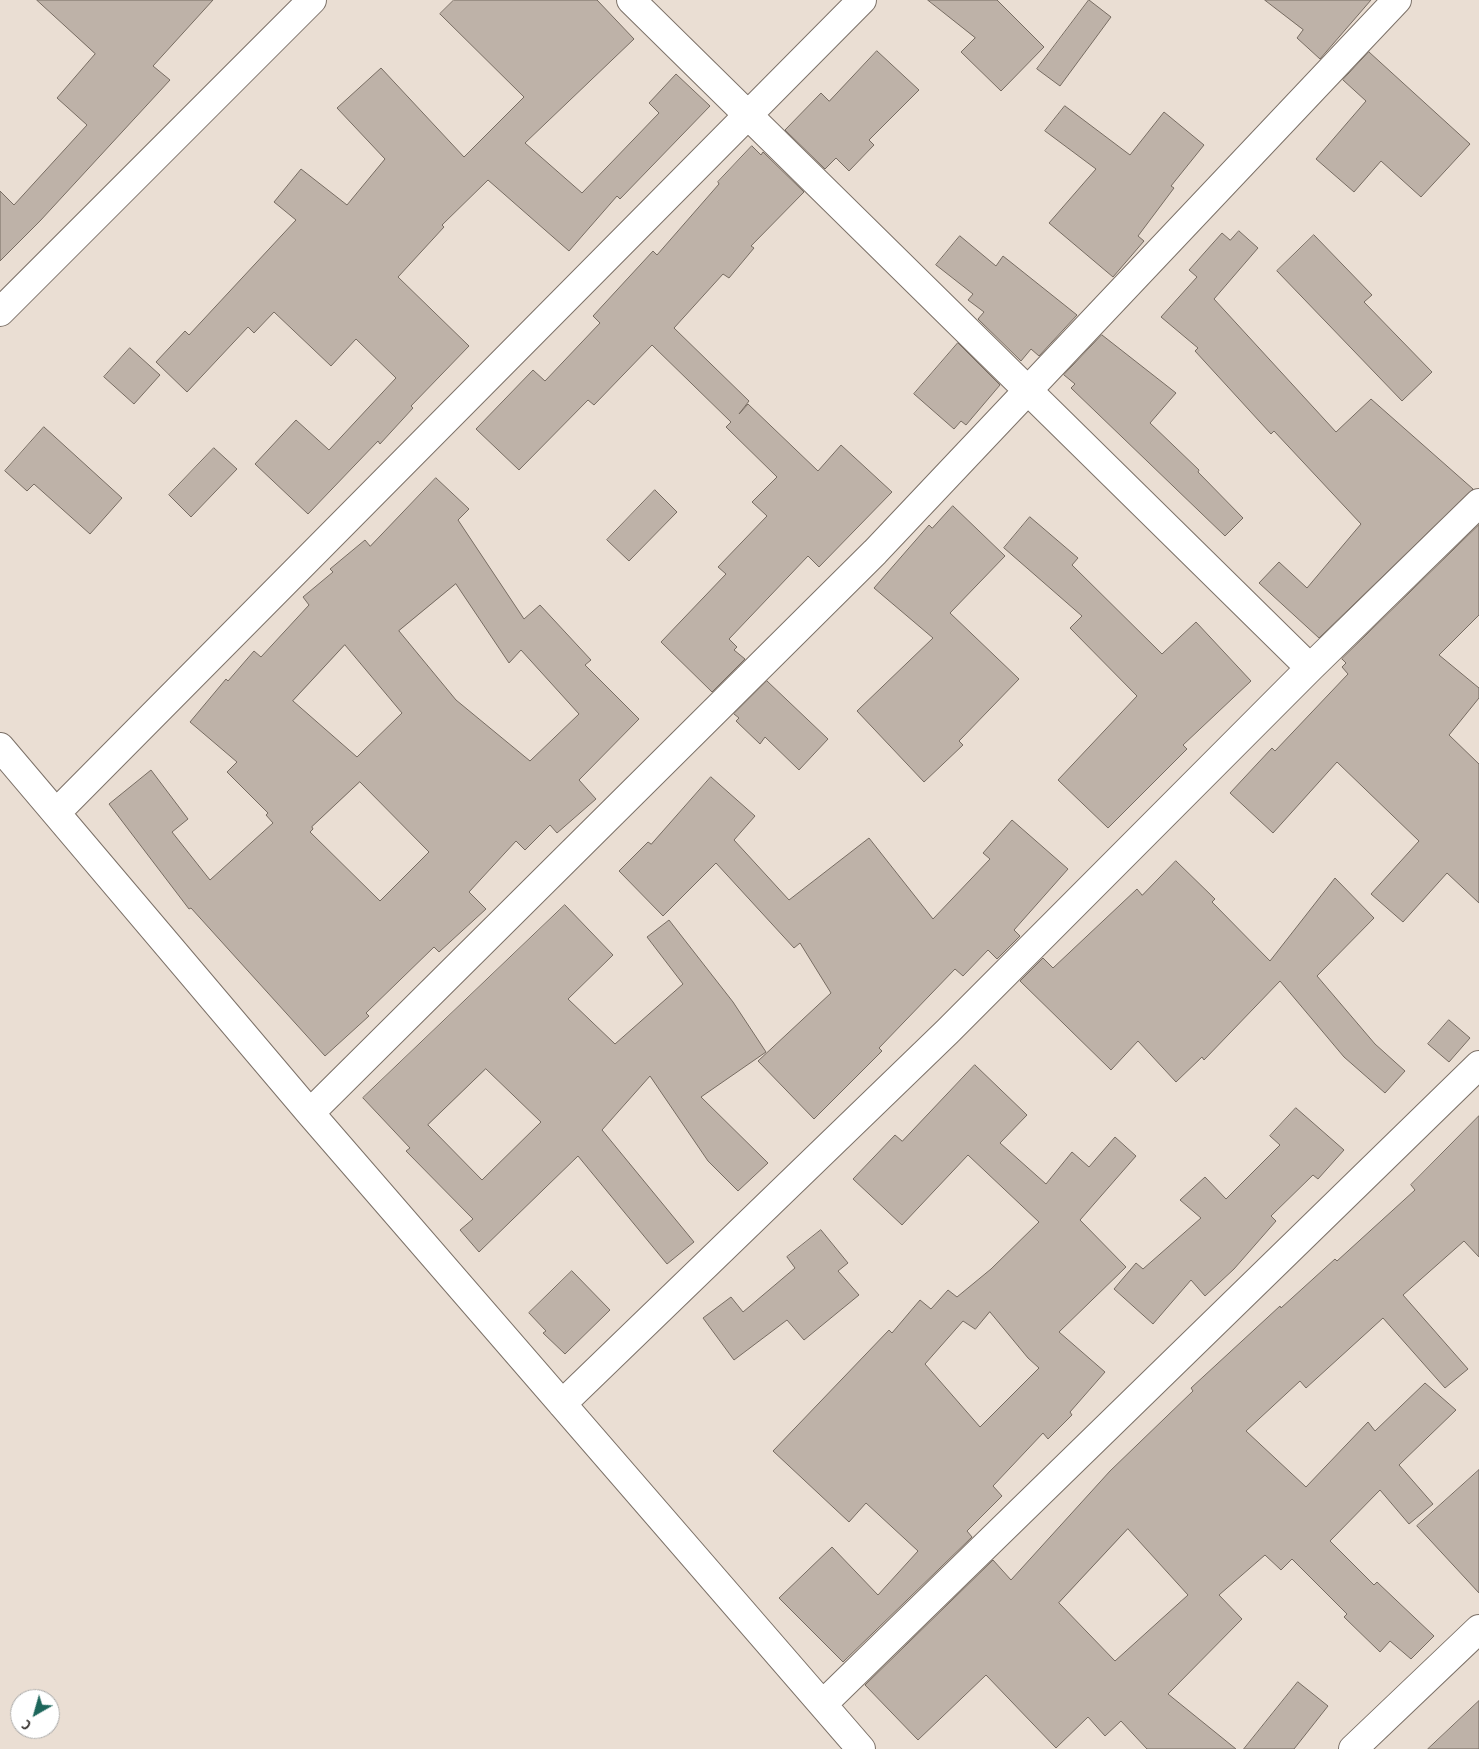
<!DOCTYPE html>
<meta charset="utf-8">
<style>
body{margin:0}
#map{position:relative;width:1479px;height:1749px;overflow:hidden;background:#eaded3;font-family:"PT Sans Narrow",sans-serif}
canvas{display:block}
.north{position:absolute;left:10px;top:1689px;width:50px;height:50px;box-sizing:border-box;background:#fff;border:1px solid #acaba9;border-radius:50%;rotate:218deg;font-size:14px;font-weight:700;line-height:20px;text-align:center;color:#302c28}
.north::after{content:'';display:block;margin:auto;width:18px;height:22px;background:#1d665b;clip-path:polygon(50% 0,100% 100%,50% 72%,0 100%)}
</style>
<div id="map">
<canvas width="1479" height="1749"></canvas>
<div class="north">С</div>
</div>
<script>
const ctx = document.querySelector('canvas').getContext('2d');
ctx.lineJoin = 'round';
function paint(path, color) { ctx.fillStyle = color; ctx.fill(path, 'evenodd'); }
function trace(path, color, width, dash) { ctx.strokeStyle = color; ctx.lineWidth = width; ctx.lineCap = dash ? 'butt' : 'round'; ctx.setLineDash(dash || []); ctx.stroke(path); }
const building = new Path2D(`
 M 37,0 L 213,0 L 153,66 L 170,80 L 40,221 L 0,261 L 0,191 L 14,205 L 87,125 L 57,98 L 95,54 Z
 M 454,0 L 597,0 L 634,39 L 525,143 L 582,193 L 659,113 L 649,103 L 676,74 L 710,106 L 620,199 L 617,196 L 569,251 L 488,180 L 442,225 L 444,227 L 398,277 L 469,346 L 411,406 L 413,408 L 380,444 L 378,441 L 308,514 L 255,464 L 296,420 L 329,450 L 396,378 L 356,339 L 331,366 L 274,312 L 254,333 L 248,327 L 187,392 L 156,362 L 185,331 L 189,335 L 296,220 L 274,202 L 301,169 L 347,205 L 385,159 L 337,108 L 381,68 L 464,157 L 524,97 L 440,14 Z
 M 928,0 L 997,0 L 1044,47 L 1001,91 L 961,52 L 975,38 Z
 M 1089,0 L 1111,17 L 1060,86 L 1037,69 Z
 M 1265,0 L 1371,0 L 1320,59 L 1297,38 L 1303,30 Z
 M 877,51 L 919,90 L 869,140 L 874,145 L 849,171 L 836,158 L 825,169 L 785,130 L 821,93 L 829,101 Z
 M 1369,52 L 1470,144 L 1421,197 L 1381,161 L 1354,192 L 1316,159 L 1366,101 L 1343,80 Z
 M 1065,106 L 1130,155 L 1164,112 L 1204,145 L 1171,186 L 1174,188 L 1138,236 L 1144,241 L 1113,277 L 1049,223 L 1096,169 L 1045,131 Z
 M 752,146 L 761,155 L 763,152 L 804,192 L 751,246 L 754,248 L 729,278 L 723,274 L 674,328 L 749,401 L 739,414 L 748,404 L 818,471 L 841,445 L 892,492 L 819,567 L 808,556 L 729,639 L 737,647 L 734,650 L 745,659 L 712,692 L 661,642 L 726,574 L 718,567 L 767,516 L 752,502 L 777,477 L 726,427 L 731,422 L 652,345 L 594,405 L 588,400 L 519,470 L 476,429 L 533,370 L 545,381 L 600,323 L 593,316 L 653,251 L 657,255 L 719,184 L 718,182 Z
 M 1239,231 L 1258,248 L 1214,299 L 1336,432 L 1371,399 L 1473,489 L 1319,638 L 1259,583 L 1279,562 L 1307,588 L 1361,524 L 1274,431 L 1271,434 L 1195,351 L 1198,348 L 1161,317 L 1197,277 L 1189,270 L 1222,233 L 1230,240 Z
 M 1314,235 L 1372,295 L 1364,302 L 1432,372 L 1402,401 L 1277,271 Z
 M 960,236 L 996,266 L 1003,256 L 1077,315 L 1039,356 L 1031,349 L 1021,361 L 978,319 L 984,312 L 968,300 L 973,294 L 936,265 Z
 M 1102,335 L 1176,393 L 1150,423 L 1199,470 L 1198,472 L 1243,518 L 1225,536 L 1071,388 L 1075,384 L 1064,375 Z
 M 958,343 L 1000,385 L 966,425 L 961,421 L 954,429 L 914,394 Z
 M 130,348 L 160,375 L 134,404 L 104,377 Z
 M 44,427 L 122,498 L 90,534 L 34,484 L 27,491 L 5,471 Z
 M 214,448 L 237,469 L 191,517 L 169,495 Z
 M 436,478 L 469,509 L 458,520 L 524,619 L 540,605 L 591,660 L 585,665 L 639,719 L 579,780 L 596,799 L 557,833 L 550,825 L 525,850 L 516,841 L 469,892 L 486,909 L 439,952 L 434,947 L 366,1013 L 369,1016 L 325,1056 L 191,908 L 189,909 L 109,804 L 151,770 L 188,819 L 172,832 L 210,880 L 273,823 L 266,815 L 268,813 L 227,772 L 237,762 L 190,722 L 226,679 L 228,681 L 254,651 L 261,657 L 309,605 L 303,597 L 333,572 L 330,569 L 365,540 L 370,546 ZM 456,584 L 509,663 L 521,650 L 579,714 L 530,761 L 456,700 L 399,631 ZM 345,645 L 402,713 L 357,757 L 293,701 ZM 360,782 L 429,852 L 380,901 L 310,832 L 313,829 L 312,827 Z
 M 655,490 L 677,512 L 629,561 L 607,540 Z
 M 953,506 L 1005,556 L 950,613 L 1019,679 L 959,741 L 963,745 L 924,782 L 857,711 L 933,638 L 874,588 L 929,525 L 932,528 Z
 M 1030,517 L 1078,558 L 1072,565 L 1162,654 L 1196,622 L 1251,681 L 1183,745 L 1187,749 L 1108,828 L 1058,780 L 1137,696 L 1070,628 L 1082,616 L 1004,548 Z
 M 1479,525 L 1479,615 L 1439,655 L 1479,688 L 1479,698 L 1449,735 L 1479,764 L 1479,903 L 1447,873 L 1403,922 L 1371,894 L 1419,841 L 1337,762 L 1273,833 L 1230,793 L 1272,748 L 1275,751 L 1348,674 L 1342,667 L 1346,663 L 1342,659 Z
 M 767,681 L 828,739 L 799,770 L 765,737 L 760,744 L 736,721 L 739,718 L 734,714 Z
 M 711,777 L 755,816 L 734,840 L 789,900 L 869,838 L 933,919 L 990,859 L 983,853 L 1012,820 L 1068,869 L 1014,930 L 1020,936 L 997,959 L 988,950 L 963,976 L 955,969 L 879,1048 L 882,1051 L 814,1119 L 758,1061 L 831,993 L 800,943 L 794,948 L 716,863 L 663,916 L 619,871 L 648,842 L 651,844 Z
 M 1176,861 L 1215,899 L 1212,902 L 1270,961 L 1335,878 L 1374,918 L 1317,976 L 1375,1044 L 1405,1071 L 1385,1093 L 1344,1057 L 1280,981 L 1204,1060 L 1202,1057 L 1176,1082 L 1138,1041 L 1111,1070 L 1020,981 L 1043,958 L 1053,968 L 1137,889 L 1142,895 Z
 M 565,905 L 613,955 L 568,999 L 615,1044 L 683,984 L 647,937 L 669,920 L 733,1002 L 766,1052 L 701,1097 L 768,1163 L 738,1191 L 708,1161 L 650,1076 L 602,1130 L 694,1242 L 667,1264 L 578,1156 L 479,1252 L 460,1230 L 473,1219 L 406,1151 L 410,1148 L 363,1098 ZM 486,1069 L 541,1122 L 482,1180 L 428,1125 Z
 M 1449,1020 L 1470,1038 L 1449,1062 L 1428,1044 Z
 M 975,1065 L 1027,1115 L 1000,1143 L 1046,1184 L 1072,1152 L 1089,1167 L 1115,1137 L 1136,1156 L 1080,1220 L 1126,1267 L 1059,1332 L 1105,1372 L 1070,1412 L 1072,1415 L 1048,1439 L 1043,1433 L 993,1486 L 1002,1496 L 967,1531 L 972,1537 L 843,1662 L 779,1598 L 832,1547 L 878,1595 L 918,1551 L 866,1503 L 849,1522 L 773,1451 L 889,1330 L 892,1333 L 920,1300 L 931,1309 L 948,1290 L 957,1297 L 991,1269 L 1039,1222 L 968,1155 L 902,1225 L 853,1179 L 895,1135 L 902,1141 ZM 990,1312 L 1028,1358 L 1039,1368 L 980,1427 L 925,1364 L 963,1321 L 975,1329 Z
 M 1296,1108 L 1344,1150 L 1318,1179 L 1313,1175 L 1271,1216 L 1276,1221 L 1234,1269 L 1205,1296 L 1191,1280 L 1153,1324 L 1114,1289 L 1136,1263 L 1143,1269 L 1201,1218 L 1180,1200 L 1205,1177 L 1226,1199 L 1280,1145 L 1270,1136 Z
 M 1479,1116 L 1479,1257 L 1464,1241 L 1403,1295 L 1468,1369 L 1445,1388 L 1383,1318 L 1306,1388 L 1300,1381 L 1246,1431 L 1306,1487 L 1368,1422 L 1375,1431 L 1425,1383 L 1456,1410 L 1399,1465 L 1433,1504 L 1409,1524 L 1380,1490 L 1330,1541 L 1374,1585 L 1377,1582 L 1434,1636 L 1411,1659 L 1390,1641 L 1380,1652 L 1344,1617 L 1347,1614 L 1292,1559 L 1281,1570 L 1265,1555 L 1219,1595 L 1242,1619 L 1168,1694 L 1236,1749 L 1147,1749 L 1121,1721 L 1105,1736 L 1088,1717 L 1056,1748 L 986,1675 L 918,1740 L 865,1685 L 993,1560 L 1011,1580 L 1110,1471 L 1193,1391 L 1191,1388 L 1280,1306 L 1281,1308 L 1335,1259 L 1337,1261 L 1415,1190 L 1411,1185 ZM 1128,1529 L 1188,1595 L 1115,1661 L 1059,1603 Z
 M 821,1230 L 848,1263 L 838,1271 L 859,1295 L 804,1340 L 787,1320 L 734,1360 L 703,1318 L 731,1297 L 743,1312 L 795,1268 L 787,1257 Z
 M 572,1271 L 610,1310 L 565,1354 L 543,1333 L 546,1331 L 529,1313 Z
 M 1479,1470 L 1479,1593 L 1417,1526 Z
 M 1298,1682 L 1328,1706 L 1294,1749 L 1244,1749 Z
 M 1479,1701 L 1479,1749 L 1428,1749 Z`);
paint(building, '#beb2a8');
trace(building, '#776c62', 1);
const minor = new Path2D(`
 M 631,0 L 1310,668
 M 0,312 L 312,0
 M 0,747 L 310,1113 L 861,1749
 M 57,812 L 862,0
 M 310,1113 L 875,552 L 1397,0
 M 562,1404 L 948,1031 L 1310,668 L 1479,503
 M 823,1704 L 1479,1065
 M 1353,1749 L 1479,1629`);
trace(minor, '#7c7168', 30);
trace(minor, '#fff', 28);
</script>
